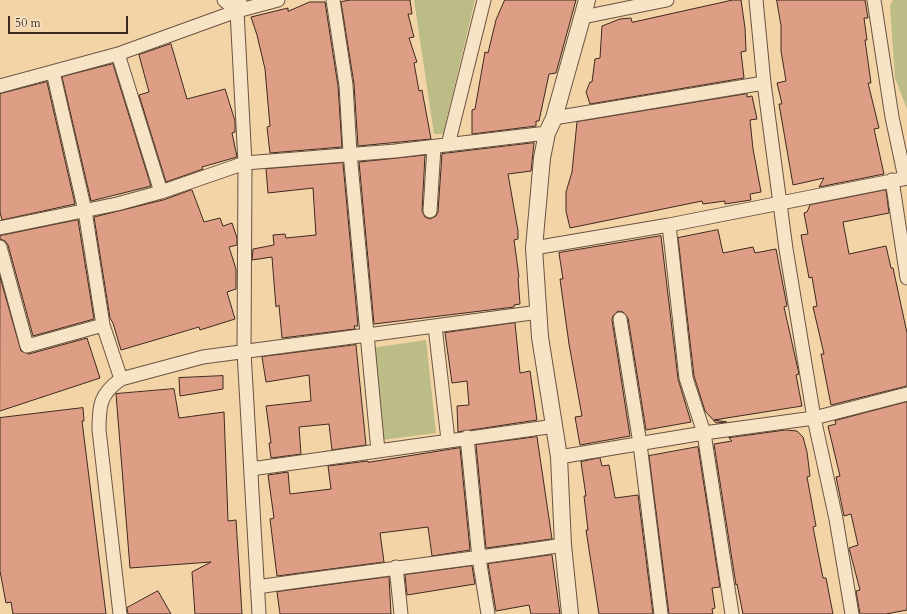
<!DOCTYPE html>
<style>
body{margin:0}
#map{position:relative;width:907px;height:614px;overflow:hidden;background:#f3d4a7;font-family:Cardo,serif}
canvas{display:block}
.scale{position:absolute;left:8px;top:16px;width:120px;height:18px;box-sizing:border-box;border:2px solid #3d291f;border-top:0;padding-left:5px;font-size:12px;line-height:14px;white-space:nowrap;color:#3d291f;-webkit-text-stroke:3px #f7e3c6;paint-order:stroke}
</style>
<div id="map">
<canvas width="907" height="614"></canvas>
<div class="scale">50 m</div>
</div>
<script>
const ctx = document.querySelector('canvas').getContext('2d');
ctx.lineJoin = 'round';
function paint(path, color) { ctx.fillStyle = color; ctx.fill(path, 'evenodd'); }
function trace(path, color, width, dash) { ctx.strokeStyle = color; ctx.lineWidth = width; ctx.lineCap = dash ? 'butt' : 'round'; ctx.setLineDash(dash || []); ctx.stroke(path); }
paint(new Path2D(`
 M 414,0 L 475,0 L 443,134 L 434,134 Z
 M 893,0 L 907,0 L 907,109 L 895,78 L 890,6 Z
 M 426,340 L 436,433 L 382,440 L 372,348 Z`), '#bcbc86');
const building = new Path2D(`
 M 351,0 L 410,0 L 412,14 L 408,14 L 414,37 L 409,38 L 417,62 L 414,63 L 419,91 L 422,90 L 431,139 L 358,146 L 354,84 L 341,2 Z
 M 505,0 L 576,0 L 556,73 L 549,74 L 539,121 L 536,121 L 536,126 L 472,134 L 472,110 L 475,109 L 485,52 L 488,53 L 496,20 Z
 M 733,0 L 741,0 L 745,28 L 746,51 L 741,52 L 744,78 L 590,104 L 586,92 L 590,82 L 592,82 L 595,59 L 600,58 L 602,26 L 620,19 L 631,18 L 632,22 Z
 M 777,0 L 865,0 L 868,18 L 864,18 L 867,40 L 865,40 L 871,83 L 868,83 L 879,128 L 874,129 L 884,174 L 819,187 L 824,178 L 793,185 L 779,104 L 782,104 L 777,83 L 786,81 L 781,51 L 781,26 Z
 M 310,2 L 325,2 L 338,86 L 342,147 L 270,153 L 267,127 L 270,126 L 265,69 L 257,35 L 251,17 L 288,8 L 288,11 Z
 M 171,44 L 187,99 L 225,89 L 235,121 L 235,132 L 232,133 L 237,157 L 202,167 L 203,169 L 166,182 L 139,95 L 149,92 L 139,55 Z
 M 113,64 L 151,186 L 91,201 L 62,77 Z
 M 47,82 L 75,204 L 2,220 L 0,212 L 0,94 Z
 M 747,94 L 747,97 L 752,96 L 757,119 L 750,120 L 753,149 L 761,192 L 750,194 L 751,200 L 725,204 L 725,201 L 703,204 L 702,201 L 570,228 L 566,211 L 566,192 L 572,172 L 577,122 Z
 M 534,143 L 531,171 L 508,174 L 518,231 L 518,239 L 514,240 L 519,277 L 518,278 L 520,304 L 514,305 L 514,307 L 374,324 L 359,162 L 425,155 L 422,211 L 425,217 L 430,219 L 436,216 L 438,212 L 442,154 Z
 M 343,163 L 358,326 L 354,326 L 355,329 L 282,338 L 279,305 L 276,307 L 272,257 L 252,260 L 253,249 L 274,245 L 273,235 L 285,234 L 286,238 L 316,235 L 313,188 L 268,193 L 266,169 Z
 M 192,190 L 204,222 L 220,218 L 223,226 L 232,223 L 237,238 L 237,245 L 229,247 L 236,269 L 236,289 L 227,292 L 235,319 L 200,330 L 199,327 L 121,350 L 113,323 L 110,318 L 94,217 L 163,200 Z
 M 886,190 L 889,213 L 843,222 L 849,254 L 886,246 L 891,268 L 893,268 L 907,333 L 907,386 L 831,405 L 821,354 L 824,354 L 813,307 L 817,306 L 812,277 L 809,278 L 801,235 L 808,234 L 804,213 L 807,212 L 810,205 Z
 M 78,220 L 94,319 L 33,336 L 8,245 L 5,241 L 0,239 L 0,236 Z
 M 718,230 L 723,253 L 753,247 L 755,253 L 776,249 L 787,306 L 784,307 L 799,374 L 796,375 L 802,406 L 714,420 L 727,422 L 716,423 L 705,411 L 694,376 L 678,238 Z
 M 661,236 L 678,379 L 691,422 L 646,430 L 628,318 L 623,312 L 618,311 L 613,316 L 612,320 L 630,436 L 580,445 L 575,417 L 582,416 L 569,344 L 560,279 L 563,279 L 559,253 Z
 M 0,277 L 21,351 L 29,354 L 87,338 L 100,378 L 0,411 Z
 M 515,323 L 520,373 L 530,371 L 537,420 L 458,432 L 457,406 L 469,405 L 467,381 L 452,383 L 445,333 Z
 M 356,345 L 366,445 L 332,450 L 329,424 L 299,427 L 301,454 L 271,458 L 269,443 L 271,443 L 266,406 L 311,401 L 309,375 L 266,382 L 262,357 Z
 M 223,376 L 223,389 L 180,396 L 179,378 Z
 M 174,389 L 179,418 L 224,412 L 228,521 L 236,520 L 242,614 L 195,614 L 192,572 L 211,562 L 130,568 L 116,394 Z
 M 907,402 L 907,610 L 886,614 L 860,614 L 856,591 L 860,590 L 849,548 L 858,545 L 851,514 L 844,516 L 836,477 L 840,476 L 828,426 L 836,424 L 835,421 Z
 M 83,408 L 84,421 L 82,421 L 106,614 L 13,614 L 11,602 L 6,603 L 0,571 L 0,418 Z
 M 786,430 L 797,431 L 803,437 L 807,452 L 810,476 L 807,477 L 816,526 L 813,527 L 823,578 L 826,578 L 833,614 L 743,614 L 737,584 L 736,585 L 714,444 L 732,441 L 729,438 Z
 M 537,437 L 552,539 L 486,548 L 476,445 Z
 M 698,447 L 720,587 L 712,588 L 715,608 L 712,609 L 713,614 L 669,614 L 649,456 Z
 M 460,448 L 470,550 L 432,556 L 428,527 L 380,533 L 384,562 L 277,576 L 270,519 L 274,518 L 268,475 L 288,472 L 290,494 L 331,489 L 328,466 L 368,461 L 368,462 Z
 M 600,458 L 602,466 L 609,465 L 615,498 L 638,495 L 653,614 L 599,614 L 586,530 L 588,530 L 584,496 L 586,496 L 581,462 Z
 M 552,555 L 560,614 L 531,614 L 529,605 L 496,611 L 488,564 Z
 M 472,566 L 475,584 L 407,595 L 405,575 Z
 M 389,577 L 391,614 L 280,614 L 277,592 Z
 M 158,591 L 171,614 L 128,614 L 127,608 Z`);
paint(building, '#de9e86');
trace(building, '#3d291f', 1);
const minor = new Path2D(`
 M 224,0 L 237,11
 M 240,0 L 237,11 L 245,163 L 244,352 L 259,614
 M 333,0 L 346,85 L 350,153 L 378,451
 M 756,0 L 764,83 L 786,249 L 814,418 L 836,519 L 852,614
 M 874,0 L 892,117 L 905,178
 M 583,17 L 667,0
 M 118,54 L 161,192
 M 53,72 L 85,211 L 103,325
 M 0,86 L 118,54 L 237,11 L 278,0
 M 554,118 L 764,83
 M 448,145 L 484,0
 M 892,180 L 907,278
 M 430,211 L 434,147
 M 669,225 L 686,378 L 704,433 L 732,614
 M 0,228 L 117,204 L 161,192 L 245,163 L 395,151 L 547,133
 M 0,247 L 27,346 L 103,325 L 121,379 L 203,357 L 539,312
 M 534,248 L 669,225 L 907,178
 M 620,319 L 640,444 L 661,614
 M 435,326 L 448,440
 M 467,437 L 479,558 L 488,614
 M 559,457 L 704,433 L 814,418 L 907,394
 M 251,469 L 555,426
 M 396,567 L 401,614
 M 257,587 C 359,572 462,561 563,545
 M 120,614 L 99,430 C 99,405 100,394 121,379`);
const tertiary = new Path2D(`
 M 570,614 L 563,545 L 559,457 L 540,337 L 534,248 L 542,158 L 547,133 L 554,118 L 587,0`);
trace(minor, '#6a5441', 15);
trace(tertiary, '#6a5441', 18);
trace(minor, '#f7e3c6', 13);
trace(tertiary, '#f7e3c6', 16);
</script>
